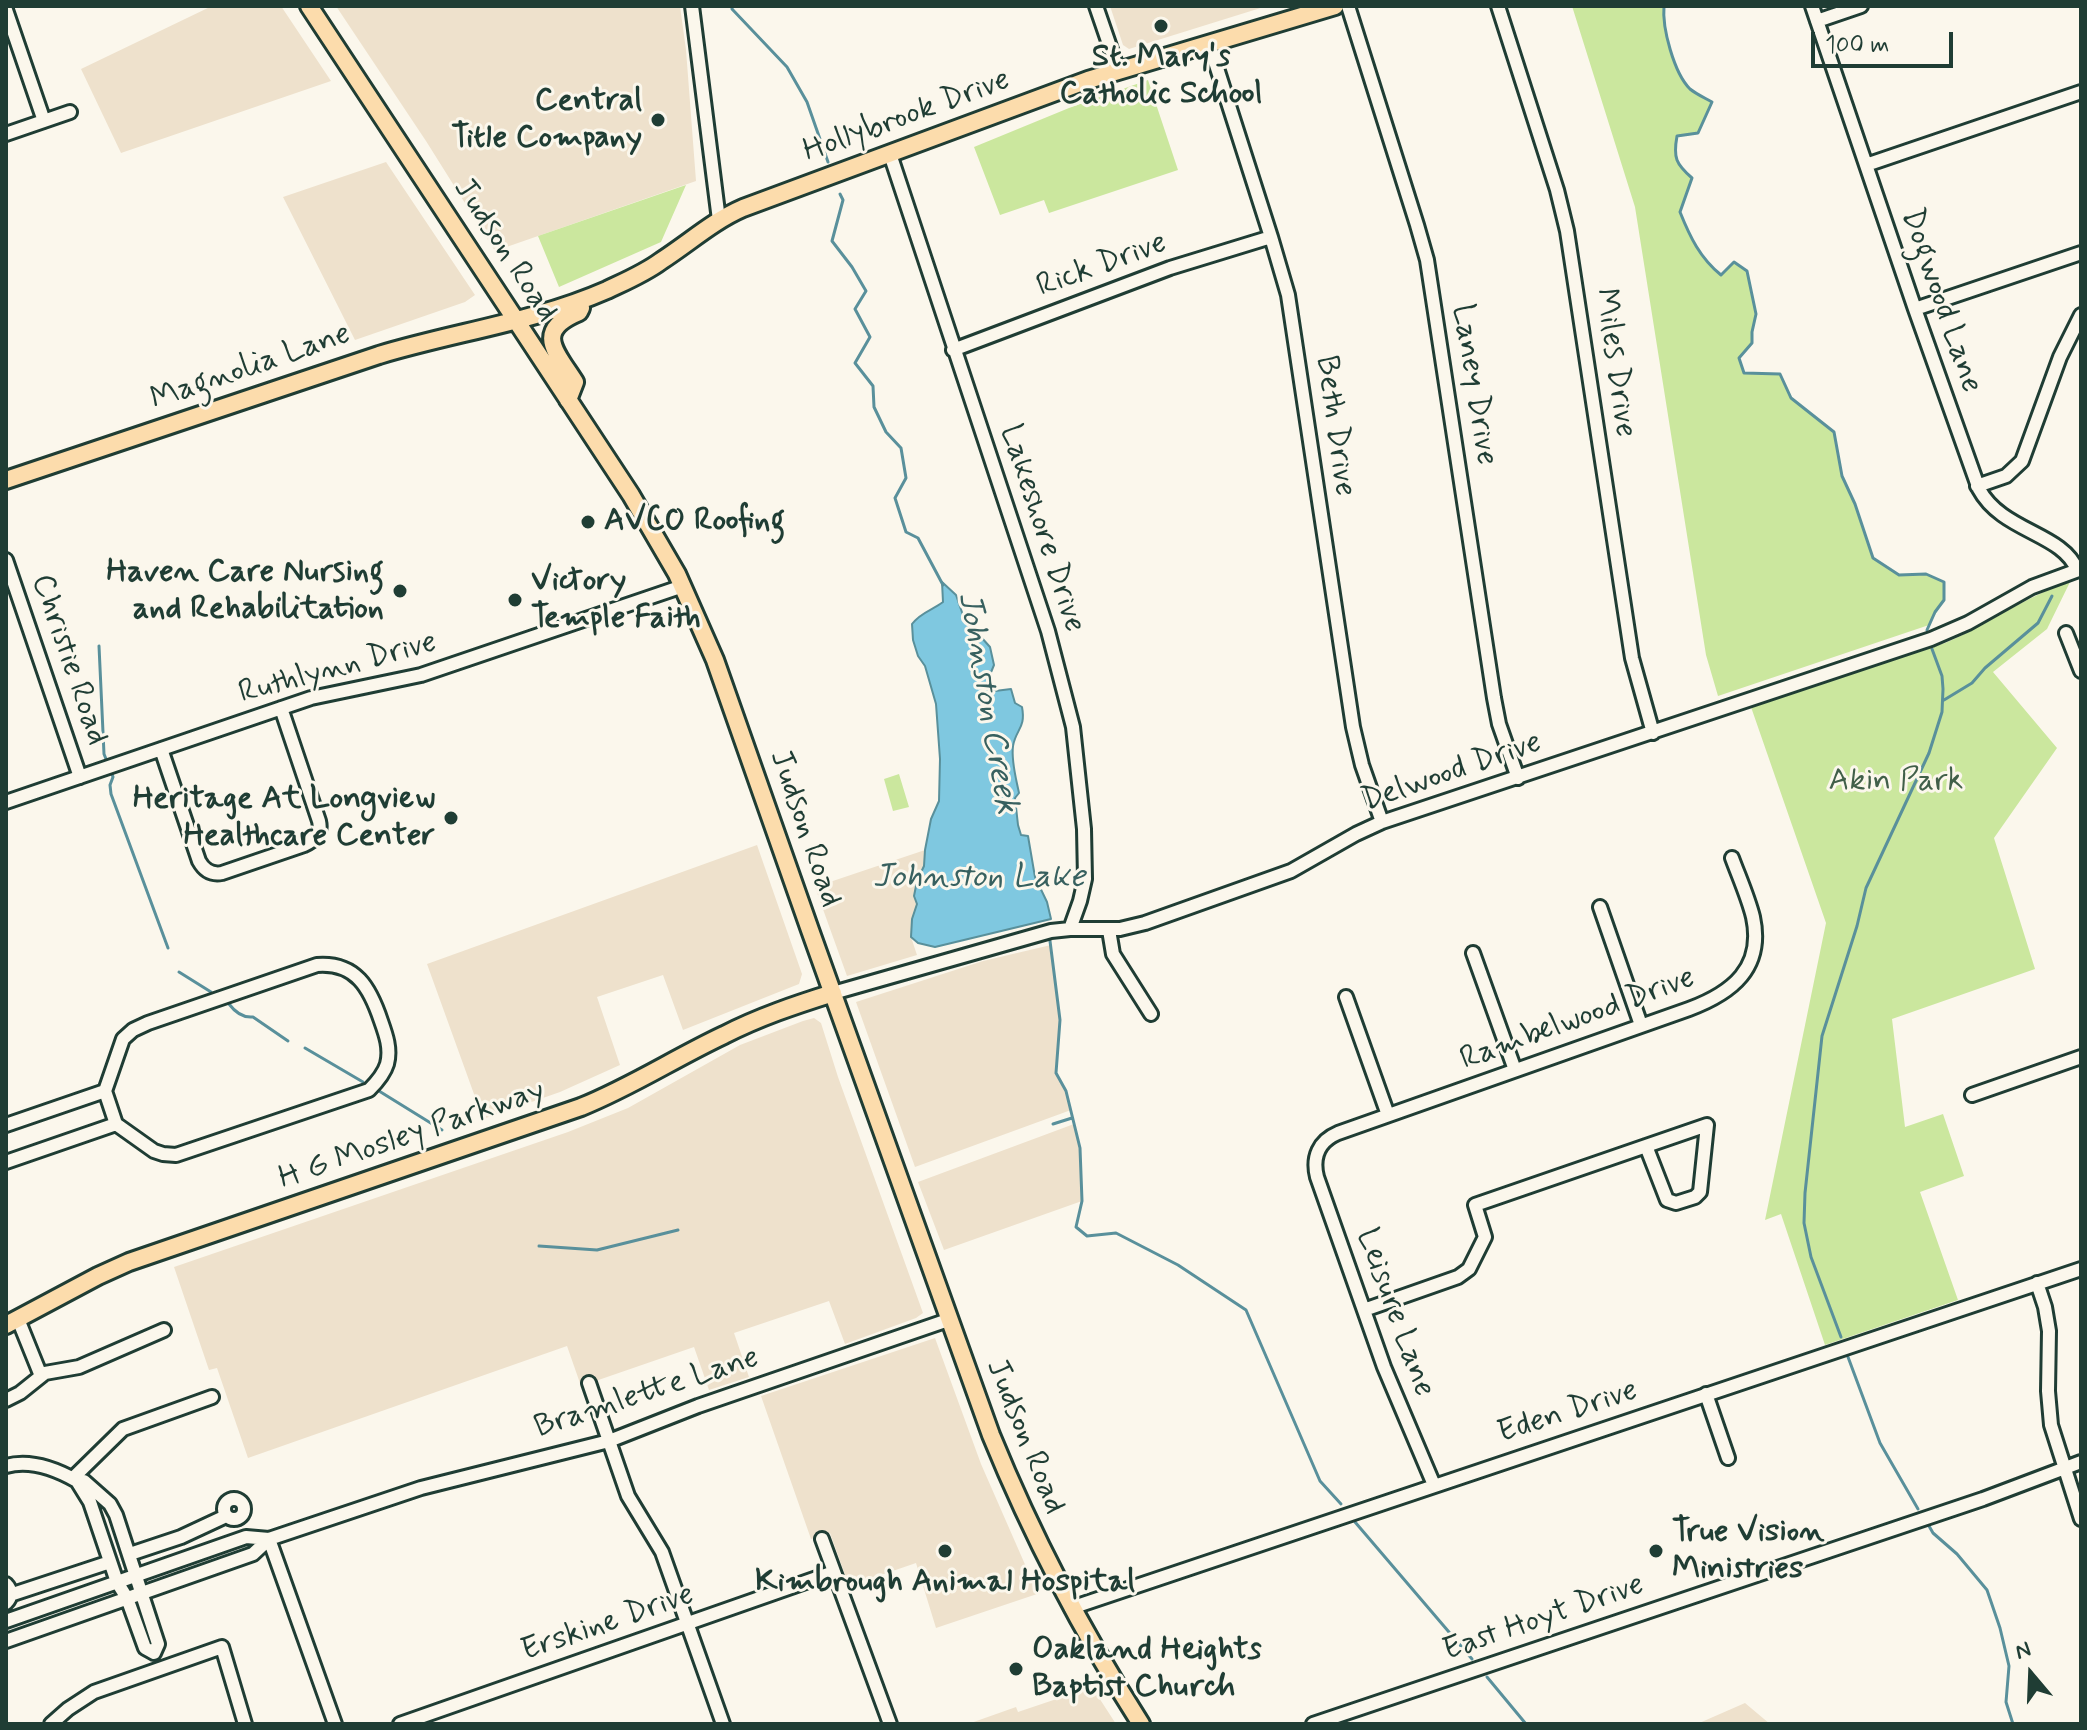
<!DOCTYPE html>
<style>
body{margin:0}
#map{position:relative;width:2087px;height:1730px;overflow:hidden;background:#fbf7ec;font-family:Mynerve,sans-serif}
canvas{display:block}
.frame{position:absolute;inset:0;border:8px solid #1f3d34;pointer-events:none}
.north{position:absolute;left:1991px;top:1634px;width:80px;height:80px;-webkit-text-stroke:6px #fbf7ec;paint-order:stroke;rotate:341deg;font-size:22px;font-weight:700;line-height:32px;text-align:center;color:#1f3d34}
.north::after{content:'';display:block;margin:auto;width:28px;height:36px;background:#1f3d34;clip-path:polygon(50% 0,100% 100%,50% 72%,0 100%)}
.scale{position:absolute;left:1811px;top:32px;width:142px;height:36px;box-sizing:border-box;border:4px solid #1f3d34;border-top:0;padding-left:10px;font-size:24px;line-height:28px;white-space:nowrap;color:#1f3d34;-webkit-text-stroke:6px #fbf7ec;paint-order:stroke}
</style>
<div id="map">
<canvas width="2087" height="1730"></canvas>
<div class="frame"></div>
<div class="north">N</div>
<div class="scale">100 m</div>
</div>
<script>
const ctx = document.querySelector('canvas').getContext('2d');
ctx.lineJoin = 'round';
function paint(path, color) { ctx.fillStyle = color; ctx.fill(path, 'evenodd'); }
function trace(path, color, width, dash) { ctx.strokeStyle = color; ctx.lineWidth = width; ctx.lineCap = dash ? 'butt' : 'round'; ctx.setLineDash(dash || []); ctx.stroke(path); }
function label(font, color, halo, rows, align = 'center') {
  ctx.font = font + ' Mynerve,sans-serif'; ctx.lineWidth = 6; ctx.setLineDash([]); ctx.textBaseline = 'middle'; ctx.strokeStyle = halo; ctx.fillStyle = color; for (const [text, x, y, turn = 0] of rows) {
    ctx.save(); ctx.translate(x, y); ctx.rotate((+turn || 0) * Math.PI / 180); ctx.textAlign = isNaN(turn) ? turn : align; if (halo) ctx.strokeText(text, 0, 0); ctx.fillText(text, 0, 0); ctx.restore();
  }
}
paint(new Path2D(`
 M 212,6 L 281,6 L 331,81 L 121,153 L 81,69 Z
 M 336,6 L 680,6 L 686,50 L 696,181 L 495,251 L 426,141 Z
 M 1110,6 L 1267,6 L 1129,49 L 1123,45 Z
 M 386,162 L 475,295 L 465,302 L 355,340 L 283,197 Z
 M 757,845 L 802,974 L 799,984 L 683,1030 L 663,975 L 597,997 L 620,1065 L 560,1092 L 483,1119 L 427,964 Z
 M 925,850 L 924,866 L 917,881 L 914,896 L 917,904 L 912,919 L 911,937 L 917,955 L 847,976 L 815,887 Z
 M 1051,945 L 1060,1020 L 1056,1073 L 1066,1091 L 1071,1110 L 915,1167 L 856,1002 L 983,961 Z
 M 814,1018 L 821,1023 L 838,1077 L 923,1313 L 916,1318 L 845,1344 L 829,1301 L 734,1333 L 749,1377 L 709,1390 L 694,1347 L 581,1386 L 567,1346 L 248,1458 L 217,1368 L 209,1370 L 174,1267 L 568,1132 L 628,1108 L 740,1045 L 803,1021 Z
 M 1074,1124 L 1080,1148 L 1082,1201 L 944,1250 L 918,1182 Z
 M 935,1338 L 981,1464 L 1027,1569 L 1040,1593 L 936,1628 L 916,1563 L 849,1586 L 830,1533 L 811,1539 L 761,1396 Z
 M 1092,1687 L 1116,1724 L 968,1724 L 1016,1707 L 1018,1712 Z
 M 1745,1703 L 1770,1724 L 1697,1724 Z`), '#eee1cc');
paint(new Path2D(`
 M 1572,6 L 1665,6 C 1661,28 1674,73 1690,89 C 1696,94 1705,98 1712,102 L 1698,133 L 1677,137 C 1673,158 1676,164 1692,178 L 1680,212 C 1690,237 1700,258 1721,275 L 1734,262 L 1747,271 L 1756,314 L 1752,332 L 1752,343 L 1739,358 L 1744,373 L 1780,374 L 1791,398 L 1834,432 L 1842,476 L 1855,504 L 1873,558 L 1899,575 L 1926,574 L 1944,582 L 1944,600 L 1929,625 L 1718,696 L 1706,655 L 1635,207 Z
 M 1148,80 L 1178,170 L 1049,213 L 1044,200 L 1000,215 L 974,147 L 1069,108 Z
 M 686,185 L 661,242 L 559,287 L 538,236 Z
 M 2070,582 L 2047,629 L 1993,672 L 2057,748 L 1994,838 L 2035,969 L 1892,1019 L 1905,1127 L 1943,1114 L 1964,1176 L 1920,1192 L 1958,1300 L 1825,1345 L 1781,1214 L 1765,1220 L 1826,923 L 1751,707 L 1945,643 C 1988,625 2025,596 2070,582 Z
 M 899,774 L 909,807 L 893,811 L 884,779 Z`), '#cbe79e');
const water = new Path2D(`
 M 942,582 L 956,595 L 964,618 L 990,647 L 994,665 L 987,682 L 995,691 L 1011,689 L 1015,703 L 1022,707 C 1026,728 1016,729 1013,746 C 1011,761 1016,778 1019,793 L 1015,798 L 1018,825 L 1021,835 L 1028,836 L 1035,877 L 1047,902 L 1051,919 L 935,947 L 918,943 L 911,937 L 912,919 L 917,904 L 914,896 L 917,881 L 924,866 L 925,850 L 931,819 L 939,801 L 940,759 L 936,704 L 925,666 L 918,656 L 913,640 L 912,624 C 921,612 931,611 943,602 Z`);
paint(water, '#7fc8e0');
trace(water, '#59909b', 2);
trace(new Path2D(`
 M 732,6 L 732,9 L 787,67 L 807,102 L 828,162
 M 1664,6 C 1662,28 1674,73 1690,89 C 1696,94 1705,98 1712,102 L 1698,133 L 1677,136 C 1673,158 1676,164 1692,178 L 1680,212 C 1690,237 1700,258 1721,275 L 1734,262 L 1747,271 L 1756,314 L 1752,332 L 1752,343 L 1739,358 L 1744,373 L 1780,374 L 1791,398 L 1834,432 L 1842,476 L 1855,504 L 1873,558 L 1899,575 L 1926,574 L 1944,582 L 1944,600 L 1935,612 L 1927,630
 M 840,194 L 843,200 L 832,241 L 852,267 L 866,291 L 855,309 L 870,337 L 855,363 L 873,386 L 874,407 L 886,432 L 901,448 L 906,478 L 895,498 L 906,532 L 918,538 L 943,585
 M 99,646 L 104,754 L 106,759
 M 1944,700 L 1972,683 L 1985,668 L 2038,623 L 2052,596
 M 112,774 L 113,777 L 110,785 L 111,794 L 168,948
 M 1050,941 L 1060,1020 L 1056,1073 L 1066,1091 L 1080,1148 L 1082,1201 L 1076,1227 L 1087,1236 L 1116,1233 L 1178,1265 L 1246,1310 L 1320,1481 L 1341,1504
 M 179,972 L 211,992
 M 229,1004 C 235,1012 243,1018 253,1017 L 288,1041
 M 305,1048 L 363,1082
 M 379,1091 L 442,1130
 M 1053,1124 L 1072,1118
 M 539,1246 L 597,1250 L 678,1230
 M 1841,1337 L 1811,1257 L 1804,1223 L 1805,1193 L 1822,1036 L 1857,926 L 1866,888 L 1929,753 L 1942,712 L 1943,689 L 1942,676 L 1932,649
 M 1848,1357 L 1880,1443 L 1918,1509
 M 1355,1522 L 1472,1659
 M 1929,1526 L 1933,1533 L 1957,1554 L 1987,1590 L 2000,1628 L 2009,1666 L 2006,1702 L 2013,1724
 M 1487,1677 L 1526,1724`), '#59909b', 3);
const minor = new Path2D(`
 M 692,6 L 719,220
 M 1096,6 L 1118,70
 M 1348,6 L 1417,225 L 1427,260 L 1494,698 L 1499,724 L 1518,778
 M 1498,6 L 1557,190 L 1567,231 L 1632,658 L 1653,733
 M 1812,6 L 1915,309 L 1979,489 C 2002,532 2063,533 2077,570
 M 6,10 L 44,121
 M 1817,21 L 1861,6
 M 1209,43 L 1271,237 L 1288,295 L 1353,727 L 1362,765 L 1382,822
 M 6,134 L 70,112
 M 890,154 L 1048,631 L 1073,727 L 1084,829 L 1085,879 L 1080,901 L 1070,929
 M 1866,165 L 2081,92
 M 1915,309 L 2081,253
 M 953,350 L 1170,268 L 1271,237
 M 1977,486 L 2006,476 L 2022,461 L 2060,357 L 2081,315
 M 6,560 L 80,777
 M 2066,633 L 2081,671
 M 161,749 L 199,861 C 204,870 211,875 222,873 L 304,845 C 315,840 322,834 319,821 L 281,708
 M 6,802 L 311,698 L 421,675 L 683,586
 M 1600,907 L 1641,1025
 M 1109,930 L 1113,954 L 1151,1014
 M 1473,953 L 1515,1070
 M 317,965 C 356,962 370,988 381,1021 C 386,1035 391,1049 387,1064 C 384,1074 377,1082 369,1090 L 176,1155 L 163,1154 L 154,1151 L 116,1124 L 105,1091 L 123,1039 L 133,1030 L 148,1023 Z
 M 833,993 L 1051,931 L 1070,929 L 1120,929 L 1145,923 L 1291,871 L 1356,834 L 1382,822 L 1931,639 L 1968,623 L 2032,587 L 2081,569
 M 1346,997 L 1388,1115
 M 1972,1095 L 2081,1057
 M 6,1125 L 105,1091
 M 1707,1125 L 1700,1192 L 1695,1197 L 1676,1203 L 1667,1200 L 1646,1146 Z
 M 6,1162 L 116,1124
 M 2037,1283 L 2045,1307 L 2049,1331 L 2048,1391 L 2051,1425 L 2081,1519
 M 1364,1310 L 1458,1277 L 1469,1269 L 1485,1237 L 1475,1205 L 1646,1146
 M 18,1319 L 41,1376
 M 589,1383 L 628,1496 L 662,1552 L 723,1724
 M 1706,1394 L 1728,1458
 M 6,1400 L 20,1393 L 45,1373 L 79,1367 L 164,1330
 M 6,1466 C 31,1459 56,1469 77,1481
 M 73,1478 L 123,1429 L 212,1397
 M 77,1481 L 84,1481 L 110,1504 L 116,1515 L 158,1644 L 154,1653 L 145,1648 L 127,1598 L 117,1582 L 90,1502 Z
 M 1434,1485 L 1384,1367 L 1317,1177 C 1312,1157 1319,1141 1338,1133 L 1689,1009 C 1732,993 1764,968 1753,917 C 1748,897 1739,877 1732,858
 M224 1509a10 10 0 1 1 20 0a10 10 0 1 1-20 0Z
 M 269,1539 L 335,1724
 M 822,1539 L 890,1724
 M 130,1554 L 181,1537 L 226,1516
 M 6,1584 C 12,1590 12,1597 6,1603
 M 10,1595 L 110,1562
 M 1071,1608 L 2081,1269
 M 6,1621 L 246,1537 L 269,1539 L 421,1488 L 609,1441 L 698,1406 L 948,1320
 M 6,1641 L 253,1554 L 269,1539
 M 51,1724 L 68,1709 L 94,1692 L 222,1647 L 245,1724
 M 400,1724 L 834,1572
 M 1313,1724 L 1983,1499 L 2081,1462`);
const major = new Path2D(`
 M 309,6 L 631,495 L 677,574 L 715,660 L 810,930 L 991,1435 C 1033,1538 1081,1630 1141,1724
 M 568,400 L 575,382 C 556,352 533,331 579,312 L 581,308
 M 6,480 L 379,355 C 455,332 534,322 607,290 C 626,281 645,273 661,261 C 689,243 713,221 743,208 L 1088,80 L 1335,6
 M 6,1325 L 98,1276 L 129,1262 L 581,1107 C 631,1087 675,1058 724,1035 C 759,1017 795,1005 833,993`);
trace(minor, '#1f3d34', 18);
trace(major, '#1f3d34', 22);
trace(minor, '#fbf7ec', 12);
trace(major, '#fcdcac', 16);
for (const [x, y, r, color] of [
 [1161,26,8,"#1f3d34"],
 [658,120,8,"#1f3d34"],
 [588,522,8,"#1f3d34"],
 [400,591,8,"#1f3d34"],
 [515,600,8,"#1f3d34"],
 [451,818,8,"#1f3d34"],
 [945,1551,8,"#1f3d34"],
 [1656,1551,8,"#1f3d34"],
 [1016,1669,8,"#1f3d34"]
]) { const dot = new Path2D(); dot.arc(x, y, r, 0, 2 * Math.PI); ctx.fillStyle = color; ctx.fill(dot); trace(dot, '#fbf7ec', 3); }
label('bold 32px', '#1f3d34', '#fbf7ec', [
 ["St. Mary's",1161,58,"center"],
 ["Catholic School",1161,95,"center"],
 ["Central",642,102,"right"],
 ["Title Company",642,139,"right"],
 ["AVCO Roofing",604,522],
 ["Haven Care Nursing",384,573,"right"],
 ["and Rehabilitation",384,610,"right"],
 ["Victory",531,582],
 ["Temple Faith",531,619],
 ["Heritage At Longview",435,800,"right"],
 ["Healthcare Center",435,837,"right"],
 ["True Vision",1672,1533],
 ["Ministries",1672,1570],
 ["Kimbrough Animal Hospital",945,1583,"center"],
 ["Oakland Heights",1032,1651],
 ["Baptist Church",1032,1688]
], 'left');
label('32px', '#1f3d34', '#fbf7ec', [
 ["Hollybrook Drive",907,117,-20],
 ["Judson Road",504,251,57],
 ["Rick Drive",1102,266,-20],
 ["Dogwood Lane",1940,301,71],
 ["Miles Drive",1614,363,82],
 ["Magnolia Lane",251,368,-19],
 ["Laney Drive",1473,385,81],
 ["Beth Drive",1334,426,82],
 ["Lakeshore Drive",1041,529,72],
 ["Christie Road",68,660,71],
 ["Ruthlynn Drive",338,669,-15],
 ["Delwood Drive",1452,773,-19],
 ["Judson Road",804,829,71],
 ["Rambelwood Drive",1578,1020,-20],
 ["H G Mosley Parkway",412,1136,-19],
 ["Leisure Lane",1394,1313,70],
 ["Bramlette Lane",647,1394,-18],
 ["Eden Drive",1568,1413,-18],
 ["Judson Road",1024,1437,68],
 ["East Hoyt Drive",1544,1619,-19],
 ["Erskine Drive",608,1624,-19]
]);
label('32px', '#415f49', '#fbf7ec', [
 ["Akin Park",1896,782]
]);
label('italic 34px', '#37605f', '#fbf7ec', [
 ["Johnston Creek",986,703,80],
 ["Johnston Lake",979,879]
]);
</script>
